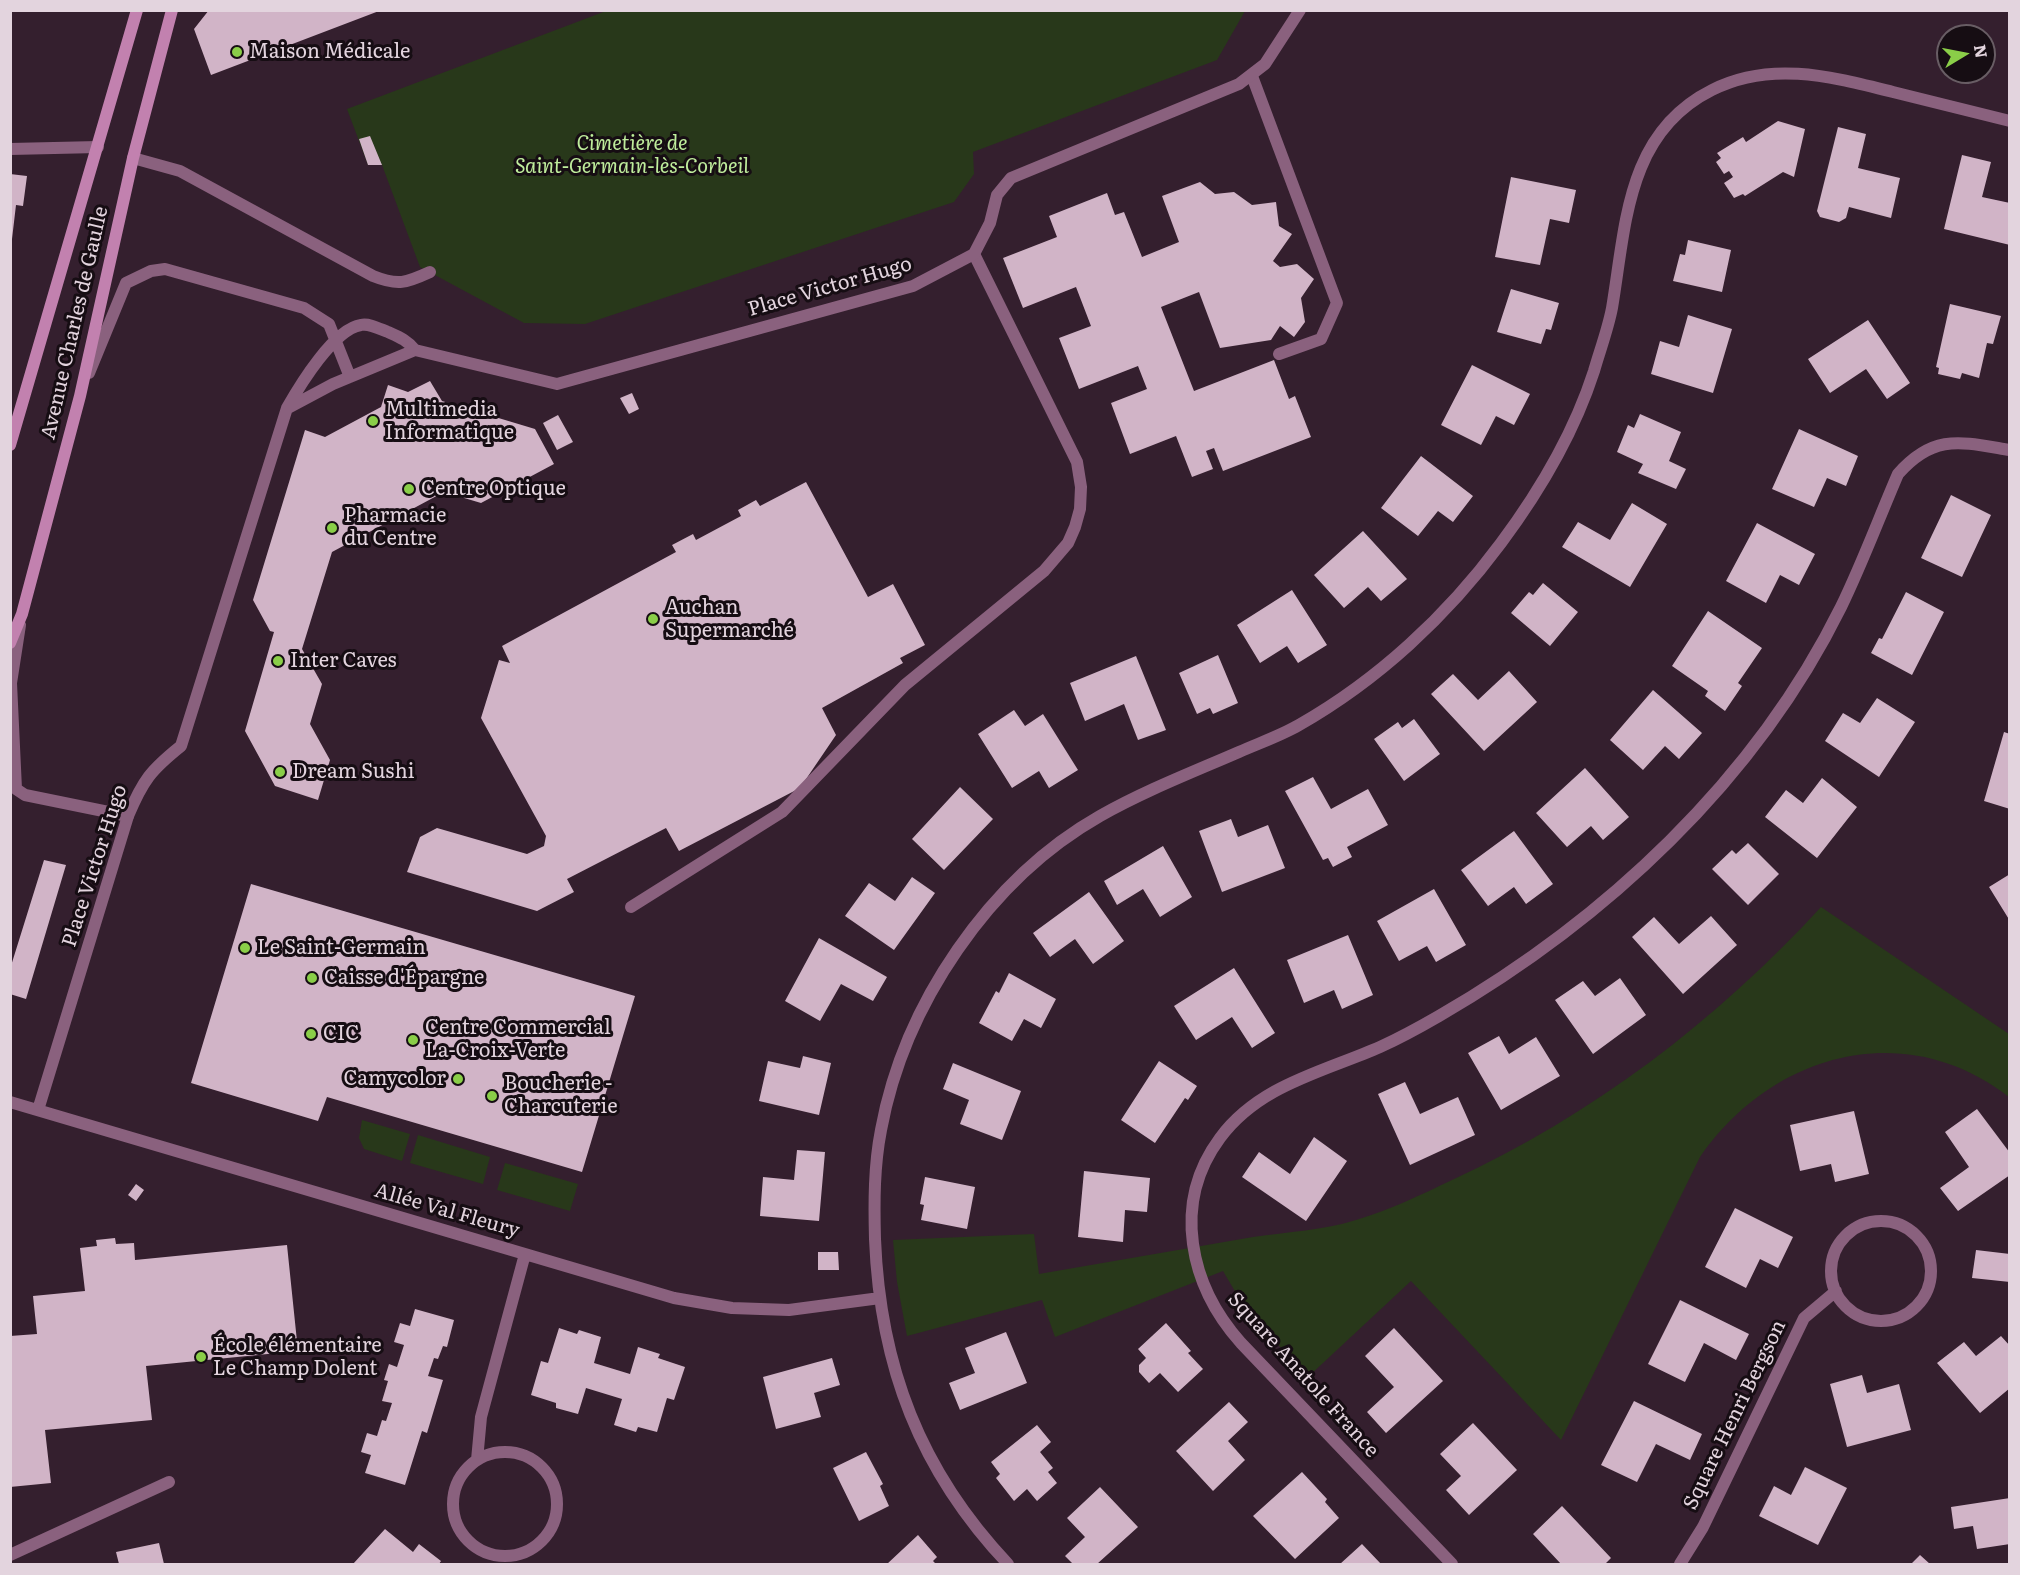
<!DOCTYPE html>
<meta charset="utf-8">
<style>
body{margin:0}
#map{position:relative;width:2020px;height:1575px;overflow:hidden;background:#341f2e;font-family:Literata,serif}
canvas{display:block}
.frame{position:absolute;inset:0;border:12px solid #e3d4de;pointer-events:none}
.north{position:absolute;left:1936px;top:24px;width:60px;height:60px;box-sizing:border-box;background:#160d13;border:2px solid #685d64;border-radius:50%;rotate:80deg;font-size:16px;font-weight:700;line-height:24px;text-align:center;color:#e3d4de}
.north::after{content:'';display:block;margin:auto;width:21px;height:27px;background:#8ace48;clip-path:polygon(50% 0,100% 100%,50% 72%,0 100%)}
</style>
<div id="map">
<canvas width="2020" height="1575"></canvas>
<div class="frame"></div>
<div class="north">N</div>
</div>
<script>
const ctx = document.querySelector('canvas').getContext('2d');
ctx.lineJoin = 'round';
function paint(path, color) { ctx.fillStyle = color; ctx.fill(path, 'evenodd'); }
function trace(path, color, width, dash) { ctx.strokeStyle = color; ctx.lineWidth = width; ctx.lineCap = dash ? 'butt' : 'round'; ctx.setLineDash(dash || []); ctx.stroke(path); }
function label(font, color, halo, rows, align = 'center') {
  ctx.font = font + ' Literata,serif'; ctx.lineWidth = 6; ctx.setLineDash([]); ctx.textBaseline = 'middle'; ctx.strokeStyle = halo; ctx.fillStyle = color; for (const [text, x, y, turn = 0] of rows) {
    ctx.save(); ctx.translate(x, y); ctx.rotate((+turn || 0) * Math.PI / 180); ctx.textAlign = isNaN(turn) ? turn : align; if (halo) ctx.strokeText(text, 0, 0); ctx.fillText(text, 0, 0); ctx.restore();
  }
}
paint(new Path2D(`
 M 606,11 L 1245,11 L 1217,60 L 973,152 L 974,174 L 954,202 L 585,324 L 524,323 L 420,267 L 382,165 L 368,165 L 347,109 Z
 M 1821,907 L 2009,1034 L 2009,1097 C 1905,1016 1772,1053 1700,1157 L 1561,1440 L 1411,1281 L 1308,1377 L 1246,1310 L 1223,1271 L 1055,1337 L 1042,1300 L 907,1336 L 897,1282 L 893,1240 L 1034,1234 L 1039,1274 C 1110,1262 1182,1249 1253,1237 C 1287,1232 1324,1230 1356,1220 C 1389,1210 1421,1195 1452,1180 C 1593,1115 1716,1021 1821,907 Z
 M 362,1120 L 410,1134 L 402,1161 L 364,1149 L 359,1138 Z
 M 418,1135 L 490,1157 L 483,1184 L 410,1163 Z
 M 505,1163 L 578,1184 L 570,1211 L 497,1190 Z`), '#28381a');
paint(new Path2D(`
 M 209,10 L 379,10 L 379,11 L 211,75 L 194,29 Z
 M 1778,121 L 1805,129 L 1794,177 L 1783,172 L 1745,196 L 1743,194 L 1734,198 L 1724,183 L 1733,177 L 1729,171 L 1724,174 L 1716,162 L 1721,158 L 1717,153 L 1743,137 L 1746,142 Z
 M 1838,127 L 1866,134 L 1858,168 L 1900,178 L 1891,218 L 1849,207 L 1846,218 L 1839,222 L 1820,217 L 1817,211 Z
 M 370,136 L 382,165 L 368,165 L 359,139 Z
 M 1962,155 L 1991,162 L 1982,197 L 2010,203 L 2010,245 L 1944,229 Z
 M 10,174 L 27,176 L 23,206 L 16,205 L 12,239 Z
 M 1511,177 L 1576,190 L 1569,223 L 1550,219 L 1540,265 L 1495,257 Z
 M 1200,182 L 1215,194 L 1234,192 L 1252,205 L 1276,202 L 1279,226 L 1292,234 L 1273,261 L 1280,267 L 1297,264 L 1314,279 L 1301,298 L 1305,322 L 1294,337 L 1280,326 L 1271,340 L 1220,348 L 1199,292 L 1161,307 L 1194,391 L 1274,360 L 1289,399 L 1295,396 L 1311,437 L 1223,471 L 1214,448 L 1206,451 L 1213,469 L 1192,477 L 1176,436 L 1130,454 L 1111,403 L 1147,389 L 1138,366 L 1079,389 L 1059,338 L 1091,326 L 1076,287 L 1023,308 L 1003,258 L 1057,237 L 1049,216 L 1107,193 L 1115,215 L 1124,212 L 1142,257 L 1179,242 L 1162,196 Z
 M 1688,240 L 1731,250 L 1722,292 L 1673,281 L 1680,254 L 1685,255 Z
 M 1511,289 L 1559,303 L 1551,330 L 1546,329 L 1541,344 L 1497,332 Z
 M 1950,304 L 2001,316 L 1993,344 L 1987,343 L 1979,378 L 1962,373 L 1960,379 L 1938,374 L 1939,368 L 1936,367 Z
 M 1688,315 L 1732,329 L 1713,393 L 1651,374 L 1660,341 L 1679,347 Z
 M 1868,320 L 1910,383 L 1887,399 L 1866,369 L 1830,393 L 1808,359 Z
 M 1472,365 L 1530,394 L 1514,425 L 1496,416 L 1481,445 L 1441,425 Z
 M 430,381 L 442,401 L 535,429 L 554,464 L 481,503 L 444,492 L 332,552 L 302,649 L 322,684 L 310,724 L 330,760 L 318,800 L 275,786 L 245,731 L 274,632 L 270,631 L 253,600 L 305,430 L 325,437 L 381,407 L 388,385 L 408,392 Z
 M 632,393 L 639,409 L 629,414 L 620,398 Z
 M 1640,414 L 1681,432 L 1669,461 L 1686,469 L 1676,489 L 1638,473 L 1643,464 L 1617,452 L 1628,425 L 1634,428 Z
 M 558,415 L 573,442 L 557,450 L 543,423 Z
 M 1799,429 L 1858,456 L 1846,486 L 1827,478 L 1814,507 L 1772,489 Z
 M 1421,456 L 1473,496 L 1453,522 L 1438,511 L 1418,536 L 1381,508 Z
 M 806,482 L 868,597 L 893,584 L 925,645 L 900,658 L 903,663 L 822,708 L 836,735 L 800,788 L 679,851 L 666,828 L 567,879 L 574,892 L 537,911 L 407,872 L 420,837 L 437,828 L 527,854 L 544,846 L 546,836 L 481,718 L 499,660 L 510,663 L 502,646 L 676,552 L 672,545 L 693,534 L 696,540 L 741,516 L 738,510 L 756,500 L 760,506 Z
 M 1951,495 L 1991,515 L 1962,577 L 1921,558 Z
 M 1632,503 L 1667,524 L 1630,587 L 1562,547 L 1578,522 L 1610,540 Z
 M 1757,523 L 1815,554 L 1799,585 L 1780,575 L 1766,603 L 1726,581 Z
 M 1363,531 L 1407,579 L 1381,601 L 1368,587 L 1344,608 L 1314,575 Z
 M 1543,583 L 1578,612 L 1550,646 L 1511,613 L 1529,592 L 1533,595 Z
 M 1292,590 L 1327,645 L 1298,663 L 1287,646 L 1260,663 L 1237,625 Z
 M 1906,592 L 1944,612 L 1912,675 L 1871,653 L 1879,638 L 1882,639 Z
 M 1708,611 L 1762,648 L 1738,683 L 1742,686 L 1725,711 L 1705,696 L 1708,691 L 1672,666 Z
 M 1218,655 L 1238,703 L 1213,714 L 1210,708 L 1197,714 L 1179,673 Z
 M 1136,656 L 1166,730 L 1138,740 L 1124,704 L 1085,721 L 1070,683 Z
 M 1509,671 L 1537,702 L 1484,751 L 1431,694 L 1453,674 L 1478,700 Z
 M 1653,690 L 1702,733 L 1679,759 L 1665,746 L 1643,770 L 1610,740 Z
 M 1877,698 L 1915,722 L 1879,777 L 1825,741 L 1843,713 L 1860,723 Z
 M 1014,710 L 1025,726 L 1043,714 L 1078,770 L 1049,788 L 1039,771 L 1012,788 L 978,734 Z
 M 1414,719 L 1440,754 L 1404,781 L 1374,739 L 1398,722 L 1402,728 Z
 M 2004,732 L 2010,734 L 2010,809 L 1984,801 Z
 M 1585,768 L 1629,817 L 1603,840 L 1591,826 L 1567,847 L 1536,813 Z
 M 1313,777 L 1331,809 L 1368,789 L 1388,825 L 1347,847 L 1352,857 L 1333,867 L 1328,858 L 1323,860 L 1285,791 Z
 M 1822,778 L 1857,807 L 1817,858 L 1765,817 L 1786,790 L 1803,803 Z
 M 960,787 L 993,819 L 944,870 L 912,839 Z
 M 1231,819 L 1238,837 L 1268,825 L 1285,868 L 1222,892 L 1199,831 Z
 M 1514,831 L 1553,884 L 1526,904 L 1514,887 L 1488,906 L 1461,870 Z
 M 1748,843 L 1779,874 L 1748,905 L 1712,869 L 1732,850 L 1736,854 Z
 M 1163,846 L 1192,897 L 1160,917 L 1143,889 L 1117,905 L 1104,881 Z
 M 44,860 L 66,865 L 26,999 L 10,994 L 10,969 Z
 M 2010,874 L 2010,921 L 1989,887 Z
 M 912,877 L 935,893 L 894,950 L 845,916 L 869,883 L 895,901 Z
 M 251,884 L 635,996 L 582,1172 L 327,1097 L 318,1121 L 191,1083 Z
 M 1434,889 L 1466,945 L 1436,962 L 1427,946 L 1399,961 L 1377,921 Z
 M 1089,892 L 1124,941 L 1093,964 L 1075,939 L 1050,957 L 1033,933 Z
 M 1711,916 L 1737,945 L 1683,994 L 1632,937 L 1654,917 L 1679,944 Z
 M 1348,935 L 1373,995 L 1342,1009 L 1334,990 L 1304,1003 L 1287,960 Z
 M 819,938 L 887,977 L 873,1001 L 841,984 L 820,1021 L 785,1001 Z
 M 1234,968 L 1275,1033 L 1252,1048 L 1232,1017 L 1196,1040 L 1174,1006 Z
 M 1009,973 L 1056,999 L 1041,1028 L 1024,1019 L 1012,1041 L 979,1023 L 996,991 L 999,993 Z
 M 1620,978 L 1646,1015 L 1593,1054 L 1555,1000 L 1583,981 L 1595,996 Z
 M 1499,1036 L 1509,1054 L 1536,1037 L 1560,1076 L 1501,1110 L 1468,1053 Z
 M 803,1056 L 831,1063 L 819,1115 L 759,1101 L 768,1061 L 800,1068 Z
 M 1159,1061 L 1197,1086 L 1188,1100 L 1185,1098 L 1155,1143 L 1121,1120 Z
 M 953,1063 L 1021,1091 L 1002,1140 L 960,1124 L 969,1100 L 943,1089 Z
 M 1405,1082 L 1420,1114 L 1458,1097 L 1475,1135 L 1410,1165 L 1378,1094 Z
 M 1977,1109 L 2010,1153 L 2010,1175 L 1958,1211 L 1940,1188 L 1969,1167 L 1945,1132 Z
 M 1854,1111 L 1869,1174 L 1835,1182 L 1831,1164 L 1800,1171 L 1790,1125 Z
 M 1314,1137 L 1347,1161 L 1306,1221 L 1242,1177 L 1259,1152 L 1290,1174 Z
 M 797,1150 L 825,1152 L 819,1221 L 760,1216 L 763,1177 L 794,1180 Z
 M 1084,1171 L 1150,1178 L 1147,1212 L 1125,1210 L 1123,1242 L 1078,1237 Z
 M 925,1177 L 975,1187 L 967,1229 L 921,1220 L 924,1205 L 920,1204 Z
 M 136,1184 L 144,1190 L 136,1201 L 128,1195 Z
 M 1735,1208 L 1793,1237 L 1778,1268 L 1760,1259 L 1746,1288 L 1705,1267 Z
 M 115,1238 L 116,1244 L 134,1243 L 135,1260 L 287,1245 L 298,1351 L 146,1366 L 152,1420 L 45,1430 L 51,1483 L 10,1487 L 10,1336 L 37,1334 L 33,1296 L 85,1291 L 80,1248 L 97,1246 L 96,1240 Z
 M 1976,1250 L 2010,1254 L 2010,1282 L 1972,1278 Z
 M 818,1252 L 838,1252 L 839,1270 L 818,1270 Z
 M 1680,1300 L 1749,1334 L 1736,1360 L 1704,1343 L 1685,1382 L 1648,1364 Z
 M 415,1309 L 454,1320 L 447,1347 L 443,1346 L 438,1359 L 434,1358 L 428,1376 L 443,1380 L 427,1433 L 422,1431 L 405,1485 L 365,1473 L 371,1455 L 361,1452 L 367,1433 L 377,1436 L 382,1420 L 386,1421 L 392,1403 L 382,1401 L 388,1381 L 384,1380 L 389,1364 L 397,1367 L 404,1345 L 394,1342 L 400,1323 L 410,1326 Z
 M 1166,1323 L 1191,1351 L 1188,1353 L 1203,1369 L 1178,1392 L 1160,1373 L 1149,1383 L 1139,1372 L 1139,1365 L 1146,1358 L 1138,1349 Z
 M 559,1328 L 577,1334 L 579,1330 L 601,1337 L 594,1363 L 630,1374 L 638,1347 L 660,1354 L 658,1358 L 685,1367 L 674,1400 L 667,1398 L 657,1432 L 638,1427 L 636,1432 L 614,1425 L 622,1399 L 586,1388 L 578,1414 L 556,1408 L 556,1403 L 531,1395 L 541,1361 L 548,1363 Z
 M 1394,1328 L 1443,1381 L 1386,1433 L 1367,1412 L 1394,1387 L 1365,1356 Z
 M 1006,1332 L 1027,1383 L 960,1410 L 949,1383 L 975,1373 L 965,1348 Z
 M 2001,1336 L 2010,1346 L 2010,1388 L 1980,1413 L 1937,1363 L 1964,1342 L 1976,1356 Z
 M 832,1358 L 840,1385 L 814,1393 L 821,1417 L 776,1429 L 763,1377 Z
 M 1862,1375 L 1867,1393 L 1899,1384 L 1911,1430 L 1847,1447 L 1830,1384 Z
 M 1634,1401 L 1702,1434 L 1690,1460 L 1656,1444 L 1637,1482 L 1601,1465 Z
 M 1229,1402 L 1248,1422 L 1228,1441 L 1245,1460 L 1213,1491 L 1176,1451 Z
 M 1473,1423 L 1517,1470 L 1469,1515 L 1446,1490 L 1461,1476 L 1440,1454 Z
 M 1037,1425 L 1051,1442 L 1040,1452 L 1053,1468 L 1048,1472 L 1057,1483 L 1037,1501 L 1027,1489 L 1014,1501 L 996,1478 L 1000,1474 L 991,1462 Z
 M 866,1452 L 883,1484 L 880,1486 L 889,1506 L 859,1521 L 833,1468 Z
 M 1805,1467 L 1847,1488 L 1818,1545 L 1759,1516 L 1774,1486 L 1791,1495 Z
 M 1302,1472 L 1327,1499 L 1325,1502 L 1339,1518 L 1295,1559 L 1253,1516 Z
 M 1100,1487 L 1138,1527 L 1097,1564 L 1073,1564 L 1065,1556 L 1085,1537 L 1067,1518 Z
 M 2010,1498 L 2010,1544 L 1977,1549 L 1973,1526 L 1954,1529 L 1951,1507 Z
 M 1562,1506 L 1611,1558 L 1605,1564 L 1561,1564 L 1533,1534 Z
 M 385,1529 L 413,1552 L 419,1544 L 441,1561 L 439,1564 L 353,1564 Z
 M 918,1535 L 937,1557 L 933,1561 L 936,1564 L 887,1564 Z
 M 159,1543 L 164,1564 L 119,1564 L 116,1552 Z
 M 1362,1544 L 1381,1564 L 1340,1564 Z
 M 1920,1555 L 1930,1564 L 1911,1564 Z`), '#d1b4c7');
trace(new Path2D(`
 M 1252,76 L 1337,303 L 1321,339 L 1279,354
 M 133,158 L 180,171 L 373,276 C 398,286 406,283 430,272
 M 20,625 L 11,683 L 16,789 L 25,795 L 128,816
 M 631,907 L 782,812 L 905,685 L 1044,571 L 1068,543 L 1075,527 L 1080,509 L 1081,487 L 1077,462 L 974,254
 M 10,1555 L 169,1482`), '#8a617e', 12);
trace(new Path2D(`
 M 10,149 L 98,147
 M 89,373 L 126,283 L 151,271 L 165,269 L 304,308 L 329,324 L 350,377
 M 288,408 L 333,384 L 415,350
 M 10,1102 L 674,1298 L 732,1308 L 789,1310 L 880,1298
 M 38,1110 L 128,816 C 143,780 151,770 181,746 L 287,408 C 300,385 334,329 361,325 C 369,323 380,329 388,332 C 399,337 407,340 415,350 L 557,384 L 913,286 L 974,254 L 990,223 L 997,195 L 1011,178 L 1239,84 L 1265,64 L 1300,10
 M1831 1271a50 50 0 1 1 100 0a50 50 0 1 1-100 0Z
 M453 1504a52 52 0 1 1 104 0a52 52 0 1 1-104 0Z
 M 477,1460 L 481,1417 L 525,1254
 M 1008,1564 C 920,1471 880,1366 875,1239 C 874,1202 874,1166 881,1130 C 904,1005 989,879 1100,816 C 1144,791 1193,772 1239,752 C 1259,743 1280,736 1299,725 C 1378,680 1447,616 1501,543 C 1539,492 1574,433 1594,371 C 1600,350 1608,329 1612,308 C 1626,225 1626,133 1712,90 C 1771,60 1832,77 1893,92 C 1932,102 1971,111 2010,121
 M 1452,1564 L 1241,1343 C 1190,1286 1171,1204 1220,1138 C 1259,1085 1323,1072 1380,1047 C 1400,1038 1420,1027 1439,1016 C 1605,920 1755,781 1841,607 C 1862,564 1879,518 1898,474 C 1934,433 1961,442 2010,450
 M 1680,1564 L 1703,1527 L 1804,1318 L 1836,1291`), '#8a617e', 12);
trace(new Path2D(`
 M 10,445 L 137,10
 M 10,643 L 22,614 L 80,396 L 133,158 L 172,10`), '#c281af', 12);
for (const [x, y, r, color] of [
 [237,52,6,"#8ace48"],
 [373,421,6,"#8ace48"],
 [409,489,6,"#8ace48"],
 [332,528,6,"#8ace48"],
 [653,619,6,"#8ace48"],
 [278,661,6,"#8ace48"],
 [280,772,6,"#8ace48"],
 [245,948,6,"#8ace48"],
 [312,978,6,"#8ace48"],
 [311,1034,6,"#8ace48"],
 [413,1040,6,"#8ace48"],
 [458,1079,6,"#8ace48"],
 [492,1096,6,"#8ace48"],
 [201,1357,6,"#8ace48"]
]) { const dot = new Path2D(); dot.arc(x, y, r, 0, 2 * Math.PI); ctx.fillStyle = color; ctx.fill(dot); trace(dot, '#160d13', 2); }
label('20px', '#e3d4de', '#160d13', [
 ["Maison Médicale",249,52],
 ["Multimedia",385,410],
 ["Informatique",385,433],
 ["Centre Optique",421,489],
 ["Pharmacie",344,516],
 ["du Centre",344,539],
 ["Auchan",665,608],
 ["Supermarché",665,631],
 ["Inter Caves",290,661],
 ["Dream Sushi",292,772],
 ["Le Saint-Germain",257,948],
 ["Caisse d'Épargne",324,978],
 ["Centre Commercial",425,1028],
 ["La-Croix-Verte",425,1051],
 ["CIC",323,1034],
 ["Camycolor",446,1079,"right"],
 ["Boucherie -",504,1084],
 ["Charcuterie",504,1107],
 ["École élémentaire",213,1346],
 ["Le Champ Dolent",213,1369]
], 'left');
label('italic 20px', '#bfed9c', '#160d13', [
 ["Cimetière de",632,144],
 ["Saint-Germain-lès-Corbeil",632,167]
]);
label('20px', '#e3d4de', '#160d13', [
 ["Place Victor Hugo",830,287,-16],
 ["Avenue Charles de Gaulle",75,323,-77],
 ["Place Victor Hugo",95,866,-72],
 ["Allée Val Fleury",447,1211,16],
 ["Square Anatole France",1303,1375,48],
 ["Square Henri Bergson",1735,1415,-64]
]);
</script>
